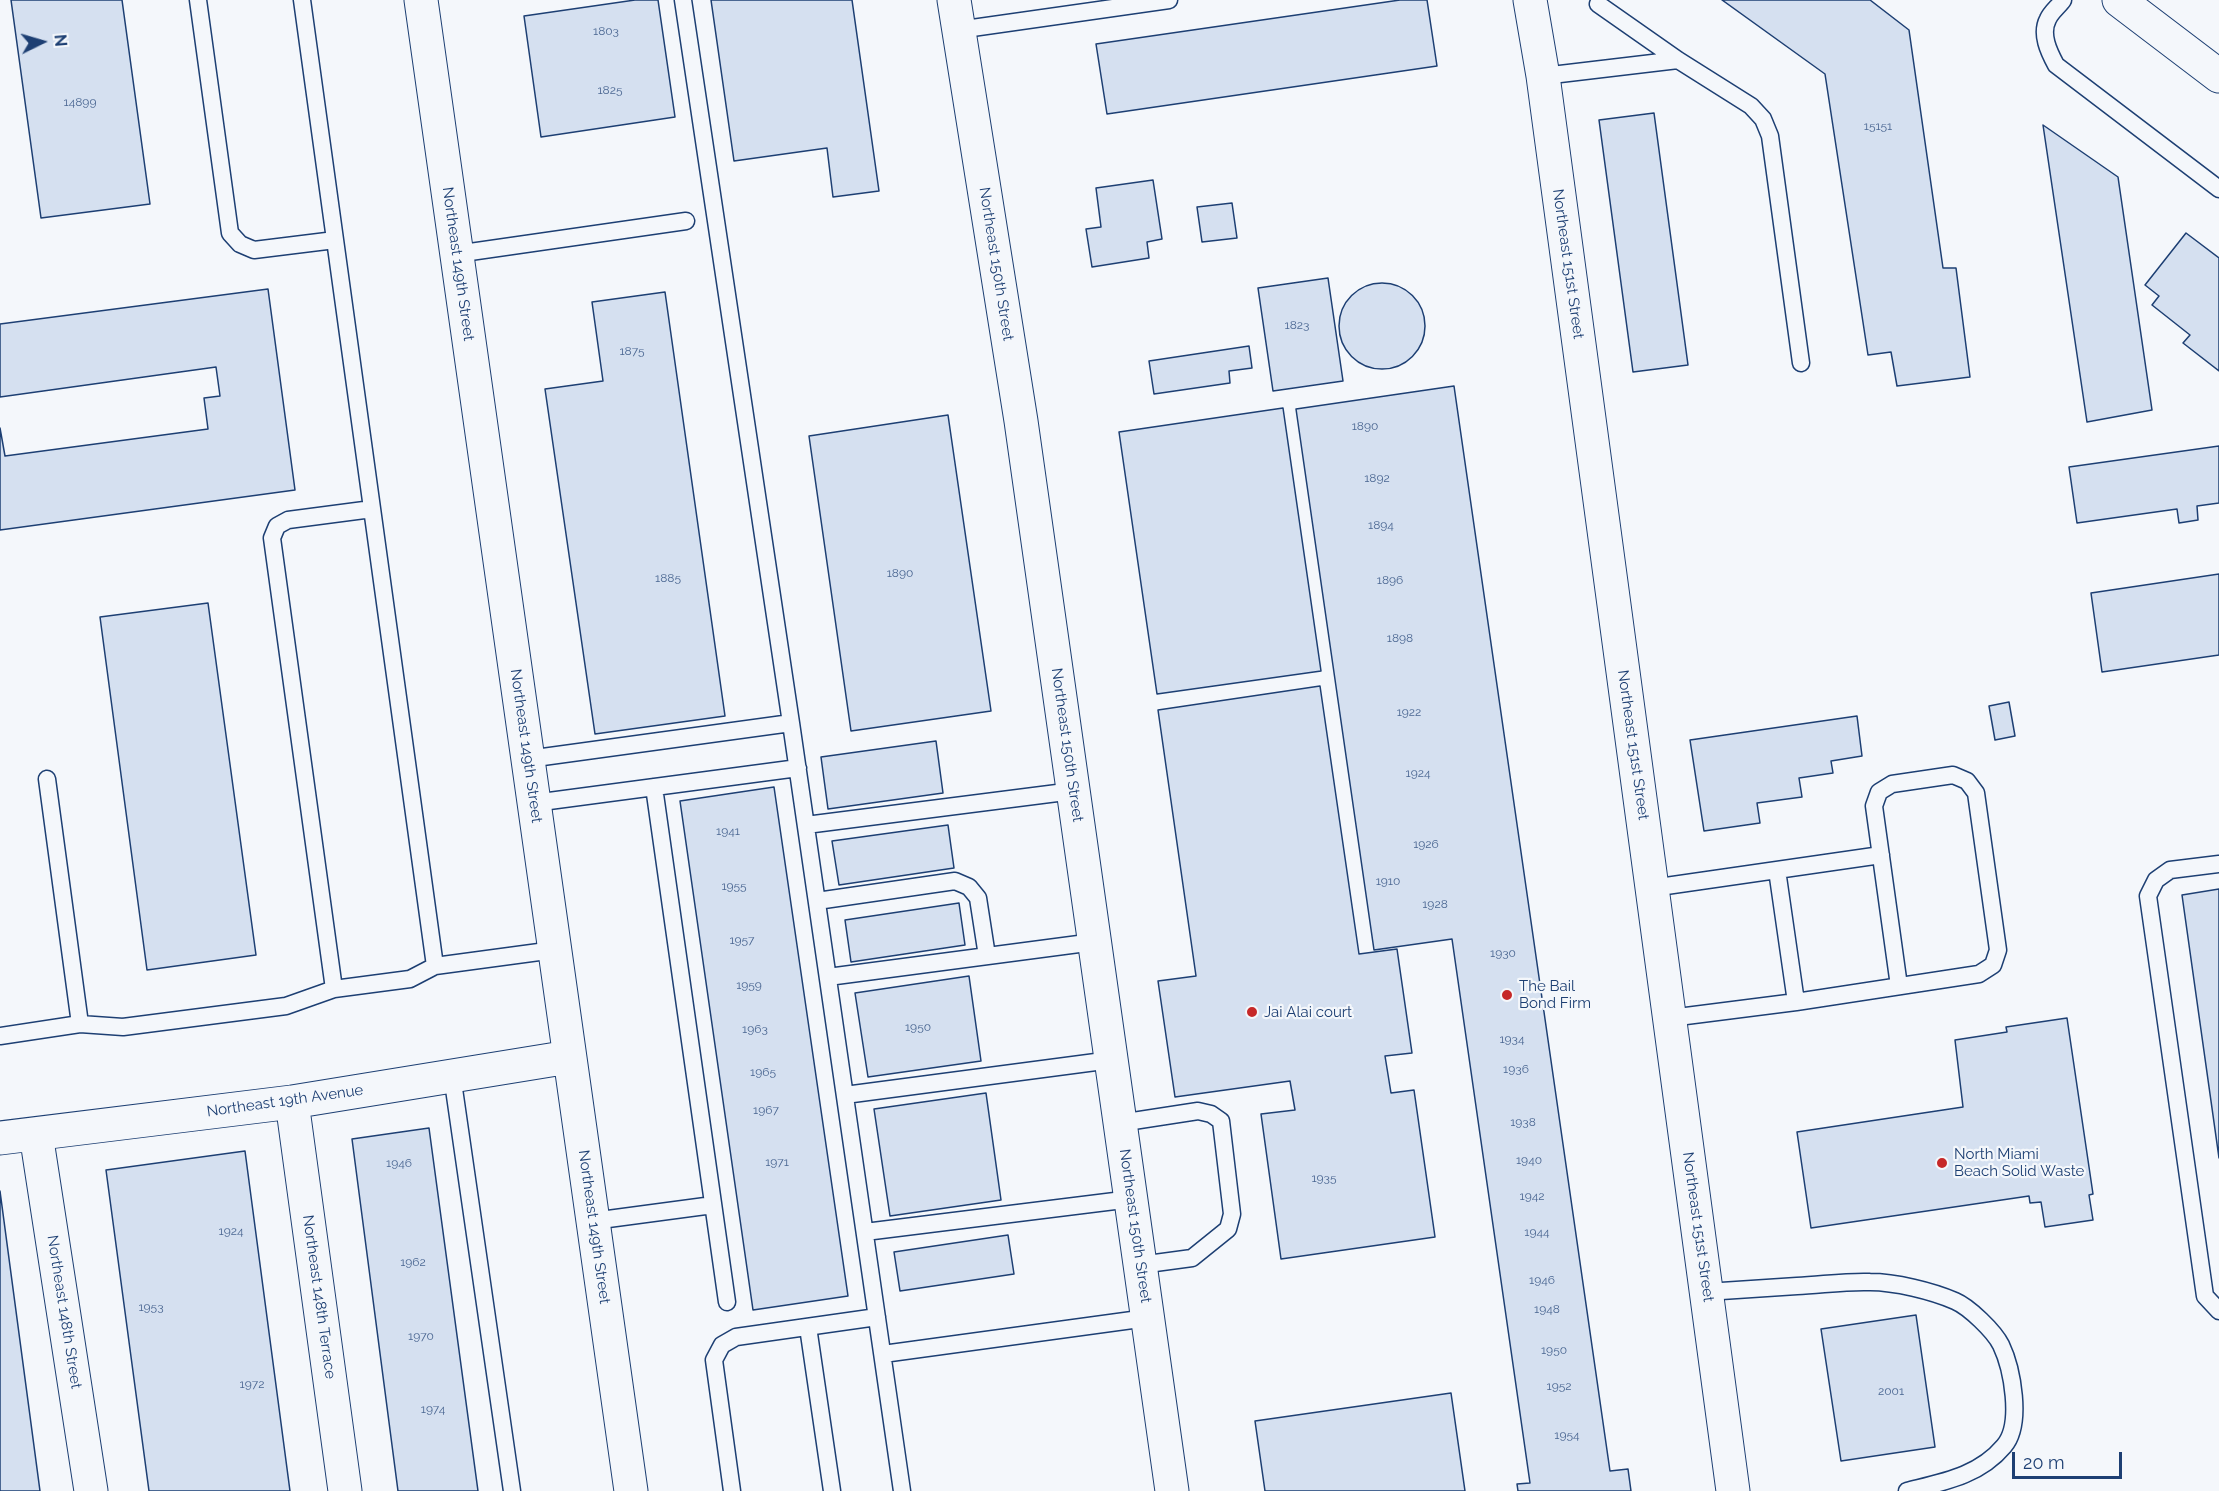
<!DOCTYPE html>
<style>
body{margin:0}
#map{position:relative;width:2219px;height:1491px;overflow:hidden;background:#f4f7fb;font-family:Raleway,sans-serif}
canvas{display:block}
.north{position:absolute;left:12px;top:12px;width:60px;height:60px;-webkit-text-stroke:4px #f4f7fb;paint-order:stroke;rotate:85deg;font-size:16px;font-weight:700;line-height:24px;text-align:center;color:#1d3f73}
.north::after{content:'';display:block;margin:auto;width:21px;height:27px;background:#1d3f73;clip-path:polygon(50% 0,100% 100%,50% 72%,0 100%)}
.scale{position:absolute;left:2012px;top:1452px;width:110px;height:27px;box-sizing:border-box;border:3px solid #1d3f73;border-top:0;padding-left:8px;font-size:18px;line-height:21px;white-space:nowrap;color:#1d3f73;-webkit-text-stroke:4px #f4f7fb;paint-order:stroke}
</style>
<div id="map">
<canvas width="2219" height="1491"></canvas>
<div class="north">N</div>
<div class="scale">20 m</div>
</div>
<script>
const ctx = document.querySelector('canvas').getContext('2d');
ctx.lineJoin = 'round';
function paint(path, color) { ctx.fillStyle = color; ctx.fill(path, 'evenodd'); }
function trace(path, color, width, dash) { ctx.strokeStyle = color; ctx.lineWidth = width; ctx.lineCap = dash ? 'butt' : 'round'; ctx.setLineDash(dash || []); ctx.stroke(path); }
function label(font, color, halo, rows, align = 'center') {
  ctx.font = font + ' Raleway,sans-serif'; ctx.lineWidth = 4.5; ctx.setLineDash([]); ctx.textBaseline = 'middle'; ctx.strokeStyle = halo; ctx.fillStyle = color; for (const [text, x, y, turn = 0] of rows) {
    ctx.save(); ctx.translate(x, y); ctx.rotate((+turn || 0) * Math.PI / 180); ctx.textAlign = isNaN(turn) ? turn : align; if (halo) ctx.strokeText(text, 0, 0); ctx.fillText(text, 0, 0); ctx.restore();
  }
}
const building = new Path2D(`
 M 11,0 L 122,0 L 150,204 L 41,218 Z
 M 635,0 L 658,0 L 675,117 L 541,137 L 524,16 Z
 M 711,0 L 852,0 L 879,191 L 833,197 L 827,148 L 734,161 Z
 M 1400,0 L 1427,0 L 1437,66 L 1107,114 L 1096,44 Z
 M 1722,0 L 1870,0 L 1909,30 L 1943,268 L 1956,268 L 1970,377 L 1897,386 L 1891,352 L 1868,355 L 1825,74 Z
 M 1654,113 L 1688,365 L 1633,372 L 1599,120 Z
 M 2043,125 L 2118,177 L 2152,410 L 2087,422 Z
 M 1153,180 L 1162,239 L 1147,242 L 1149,258 L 1092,267 L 1086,229 L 1101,227 L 1096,188 Z
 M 1232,203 L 1237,238 L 1202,242 L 1197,207 Z
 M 2186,233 L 2219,258 L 2219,371 L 2183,343 L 2190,335 L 2152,305 L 2159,296 L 2145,285 Z
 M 1328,278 L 1343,381 L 1273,391 L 1258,288 Z
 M1339 326a43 43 0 1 1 86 0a43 43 0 1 1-86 0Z
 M 268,289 L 295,490 L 0,530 L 0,428 L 5,456 L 208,429 L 204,398 L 220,396 L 216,367 L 0,397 L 0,324 Z
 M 665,292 L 725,716 L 595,734 L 545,389 L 603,381 L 592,302 Z
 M 1249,346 L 1252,368 L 1229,371 L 1230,383 L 1154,394 L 1149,361 Z
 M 1454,386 L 1610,1471 L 1628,1469 L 1631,1491 L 1518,1491 L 1517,1484 L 1530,1483 L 1452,939 L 1374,950 L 1296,409 Z
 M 1283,408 L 1321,671 L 1157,694 L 1119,432 Z
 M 948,415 L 991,711 L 851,731 L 809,436 Z
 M 2219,446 L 2219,503 L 2197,506 L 2198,520 L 2179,523 L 2177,509 L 2077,523 L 2069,467 Z
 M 2219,574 L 2219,655 L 2102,672 L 2091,593 Z
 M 208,603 L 256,955 L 147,970 L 100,617 Z
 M 1320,686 L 1359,954 L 1397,949 L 1412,1053 L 1385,1056 L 1391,1093 L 1414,1090 L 1435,1237 L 1281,1259 L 1261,1114 L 1295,1110 L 1290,1081 L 1175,1097 L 1158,981 L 1196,976 L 1158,710 Z
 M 2009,702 L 2015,736 L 1995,740 L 1989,706 Z
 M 1857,716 L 1862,756 L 1831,761 L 1833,773 L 1799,778 L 1802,797 L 1757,803 L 1760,823 L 1704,831 L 1690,740 Z
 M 936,741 L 943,793 L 828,809 L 821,757 Z
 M 774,787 L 848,1296 L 753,1310 L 680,801 Z
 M 948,825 L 954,868 L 839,885 L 832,841 Z
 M 2219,889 L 2219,1158 L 2182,895 Z
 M 959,903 L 965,945 L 851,962 L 845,920 Z
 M 969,976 L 981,1061 L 868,1077 L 855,993 Z
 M 2067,1018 L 2093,1194 L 2089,1195 L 2093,1220 L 2045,1227 L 2041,1202 L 2030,1203 L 2029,1196 L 1811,1228 L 1797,1132 L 1963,1107 L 1955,1040 L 2007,1032 L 2006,1027 Z
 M 986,1093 L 1001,1200 L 890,1216 L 874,1109 Z
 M 429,1128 L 478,1491 L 398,1491 L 352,1139 Z
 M 245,1151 L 290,1491 L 149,1491 L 106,1170 Z
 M 0,1191 L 40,1491 L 0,1491 Z
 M 1008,1235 L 1014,1274 L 900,1291 L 894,1252 Z
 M 1916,1315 L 1935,1447 L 1841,1461 L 1821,1329 Z
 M 1451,1393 L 1465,1491 L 1265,1491 L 1255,1421 Z`);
paint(building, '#d5e0f0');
trace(building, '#1d3f73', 1.5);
const lane = new Path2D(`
 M 198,0 L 230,233 L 240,244 L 254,250 L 335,240
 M 302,0 L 435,966
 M 683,0 L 791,723 L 902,1491
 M 2063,0 C 2059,6 2051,12 2048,19 C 2040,34 2049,52 2056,65 L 2219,189
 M 1598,4 L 1678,60 L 1751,106 L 1763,119 L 1770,136 L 1801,363
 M 958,30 L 1169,0
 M 1543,76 L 1678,60
 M 456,254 L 686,221
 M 528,759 L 791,723
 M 47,779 L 80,1024
 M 654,787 L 727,1302
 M 534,803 L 798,768
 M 806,825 L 1073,791
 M 2219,864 L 2170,870 L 2156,880 L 2148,896 L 2205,1296 L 2219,1311
 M 1777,870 L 1796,1002
 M 1652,888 L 1881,855
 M 817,901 L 955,881 L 969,887 L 978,898 L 987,956
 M 828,977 L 1094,942
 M 334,989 L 410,979 L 435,966 L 554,950
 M 1670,1018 L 1796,1002 L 1979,974 L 1993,965 L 1998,950 L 1976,793 L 1967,781 L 1953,775 L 1892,784 L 1879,792 L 1874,806 L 1899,986
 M 0,1036 L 80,1024 L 123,1027 L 286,1006 L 334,989 L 272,538 L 277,526 L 288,520 L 372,509
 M 452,1075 L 512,1491
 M 845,1095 L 1111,1060
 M 1120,1123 L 1198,1111 L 1211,1114 L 1221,1121 L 1232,1214 L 1228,1229 L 1192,1258 L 1140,1265
 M 593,1221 L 713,1205
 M 865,1232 L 1131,1199
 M 1706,1292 C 1737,1290 1767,1288 1797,1286 C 1821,1285 1846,1281 1870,1282 C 1895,1282 1932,1291 1955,1301 C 1969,1307 1994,1331 2001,1345 C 2012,1368 2023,1424 2004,1446 C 1979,1476 1943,1482 1907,1491
 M 808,1327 L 832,1491
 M 883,1354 L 1147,1318
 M 732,1491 L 714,1360 L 722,1345 L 736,1337 L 877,1317`);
const street = new Path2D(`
 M 421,0 L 631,1491
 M 954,0 L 1021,421 L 1172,1491
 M 292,1102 L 345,1491
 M 36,1134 L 91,1491
 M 0,1138 L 292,1102 L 569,1057`);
const secondary = new Path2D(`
 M 1530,0 L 1543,76 L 1733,1491
 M 2119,0 L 2219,76`);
trace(lane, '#1d3f73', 19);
trace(street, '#1d3f73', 35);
trace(secondary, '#1d3f73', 35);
trace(lane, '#f4f7fb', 16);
trace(street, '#f4f7fb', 33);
trace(secondary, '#f4f7fb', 33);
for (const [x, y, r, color] of [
 [1507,995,6,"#c62828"],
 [1252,1012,6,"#c62828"],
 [1942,1163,6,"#c62828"]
]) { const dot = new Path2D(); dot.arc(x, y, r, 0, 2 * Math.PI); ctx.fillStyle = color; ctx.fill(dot); trace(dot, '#f4f7fb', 2); }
label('12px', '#4b6792', null, [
 ["1803",606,31],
 ["1825",610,90],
 ["14899",80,102],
 ["15151",1878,126],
 ["1823",1297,325],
 ["1875",632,351],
 ["1890",1365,426],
 ["1892",1377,478],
 ["1894",1381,525],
 ["1890",900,573],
 ["1885",668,578],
 ["1896",1390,580],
 ["1898",1400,638],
 ["1922",1409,712],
 ["1924",1418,773],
 ["1941",728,831],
 ["1926",1426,844],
 ["1910",1388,881],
 ["1955",734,886],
 ["1928",1435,904],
 ["1957",742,940],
 ["1930",1503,953],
 ["1959",749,985],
 ["1950",918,1027],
 ["1963",755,1029],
 ["1934",1512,1039],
 ["1936",1516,1069],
 ["1965",763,1072],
 ["1967",766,1110],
 ["1938",1523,1122],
 ["1940",1529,1160],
 ["1971",777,1162],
 ["1946",399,1163],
 ["1935",1324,1178],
 ["1942",1532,1196],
 ["1924",231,1231],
 ["1944",1537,1232],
 ["1962",413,1262],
 ["1946",1542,1280],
 ["1953",151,1307],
 ["1948",1547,1309],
 ["1970",421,1336],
 ["1950",1554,1350],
 ["1972",252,1384],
 ["1952",1559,1386],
 ["2001",1891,1391],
 ["1974",433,1409],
 ["1954",1567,1435]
]);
label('15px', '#1d3f73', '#f4f7fb', [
 ["Northeast 149th Street",458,264,82],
 ["Northeast 150th Street",996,264,81],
 ["Northeast 151st Street",1568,264,82],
 ["Northeast 150th Street",1067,745,82],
 ["Northeast 151st Street",1633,745,82],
 ["Northeast 149th Street",526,746,82],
 ["Northeast 19th Avenue",285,1101,-8],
 ["Northeast 150th Street",1135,1226,82],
 ["Northeast 149th Street",594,1227,82],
 ["Northeast 151st Street",1698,1227,82],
 ["Northeast 148th Terrace",319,1297,82],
 ["Northeast 148th Street",64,1312,81]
]);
label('15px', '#1d3f73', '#f4f7fb', [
 ["The Bail",1519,986],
 ["Bond Firm",1519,1003],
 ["Jai Alai court",1264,1012],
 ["North Miami",1954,1154],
 ["Beach Solid Waste",1954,1171]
], 'left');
</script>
